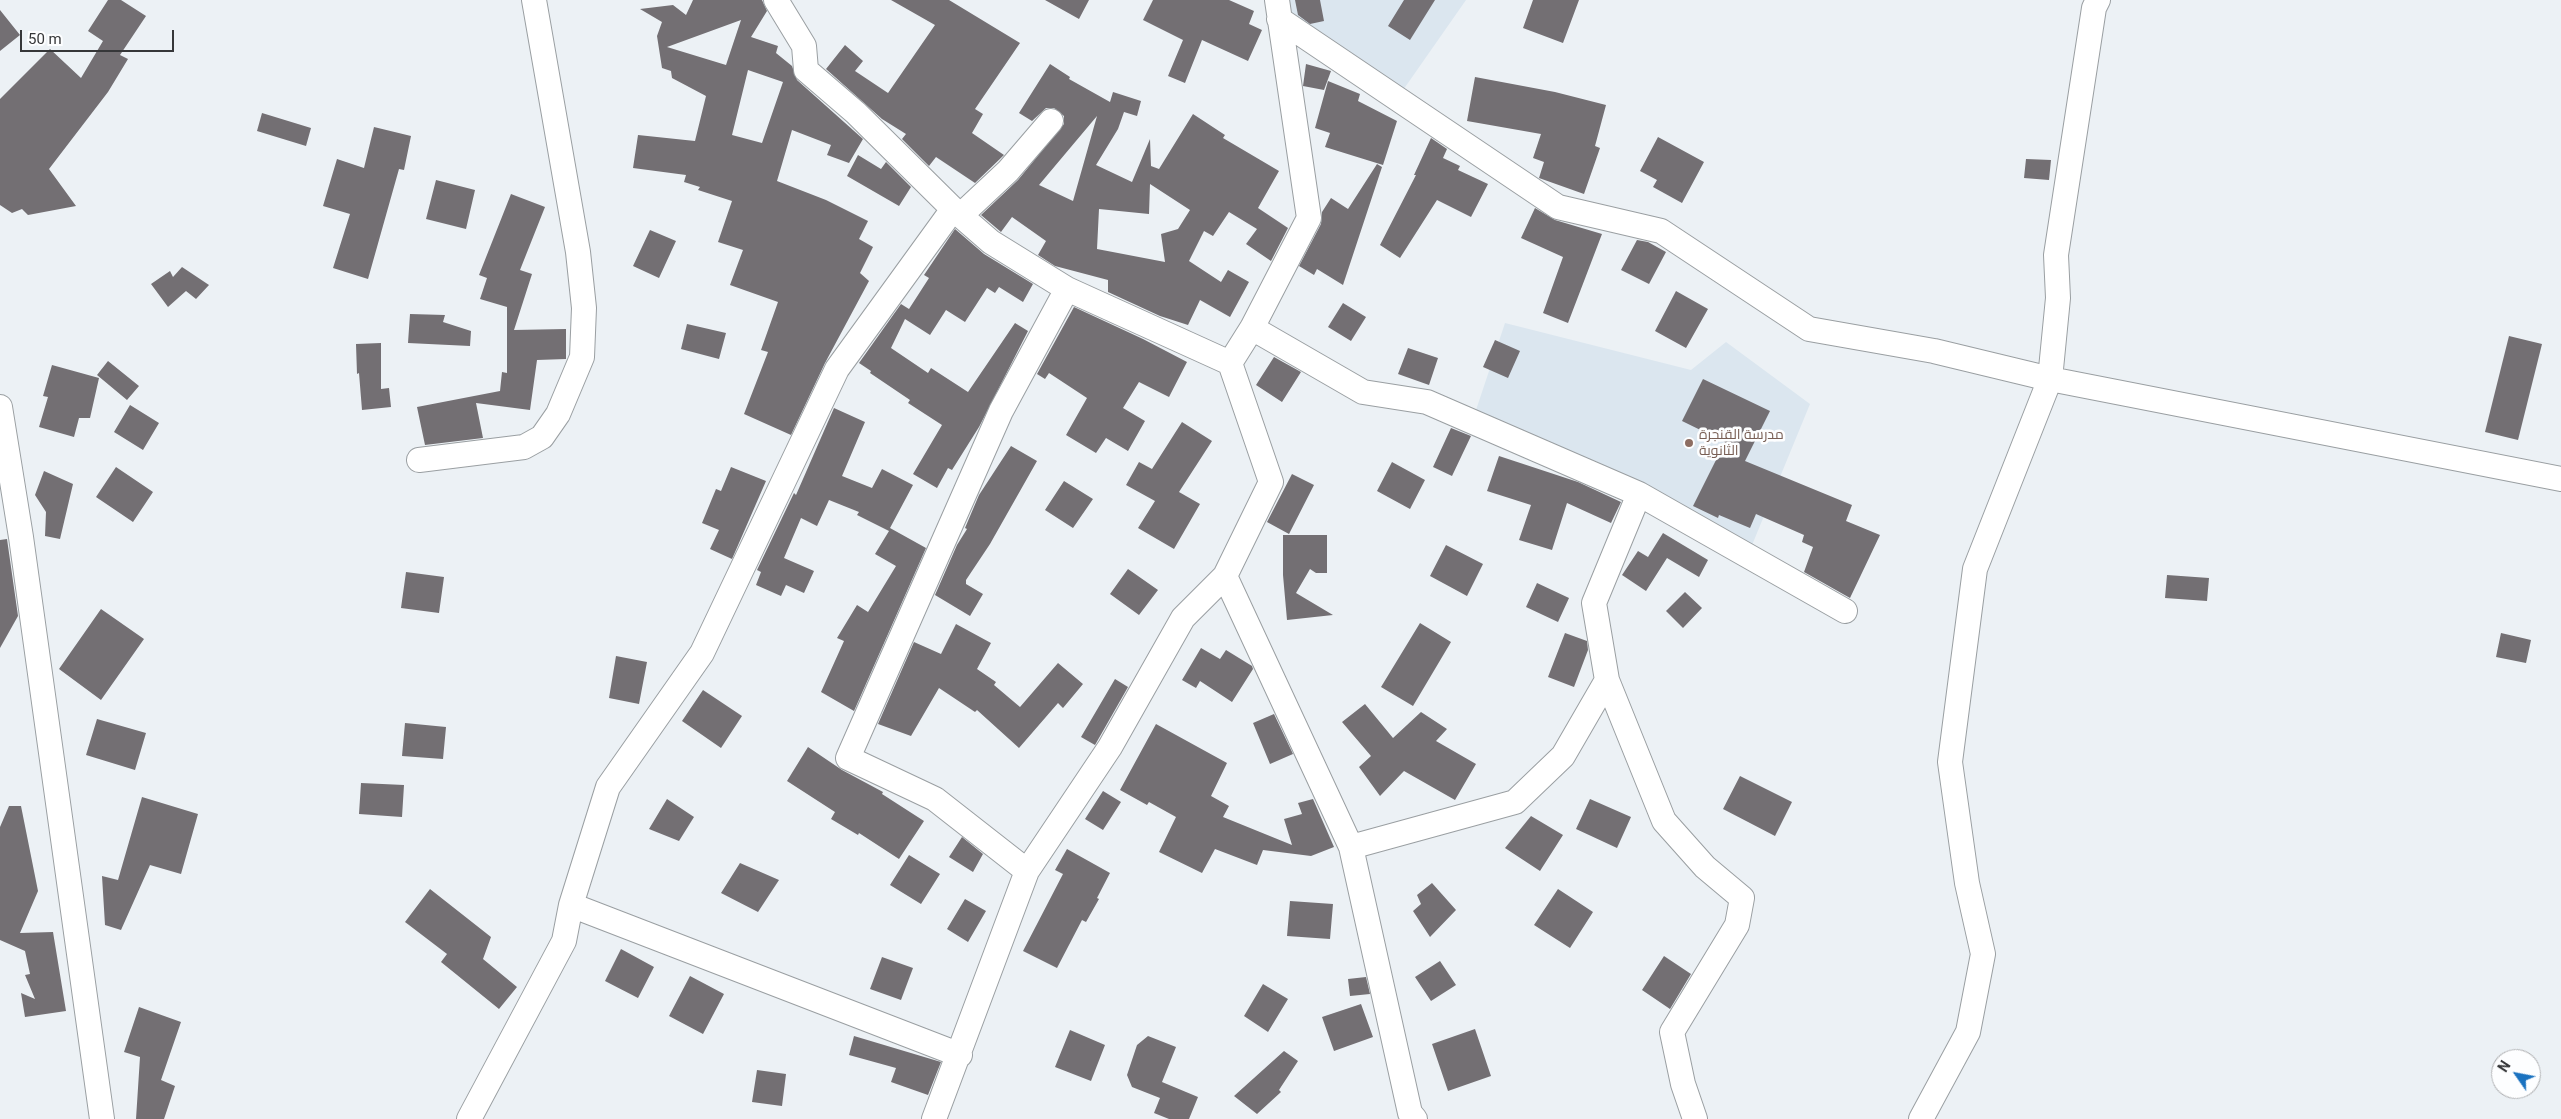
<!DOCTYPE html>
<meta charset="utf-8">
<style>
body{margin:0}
#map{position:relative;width:2561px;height:1119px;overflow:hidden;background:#ecf1f5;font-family:Roboto,sans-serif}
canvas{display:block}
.north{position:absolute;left:2491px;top:1049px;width:50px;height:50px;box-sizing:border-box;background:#fdfeff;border:1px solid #adaeb0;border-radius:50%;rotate:303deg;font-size:14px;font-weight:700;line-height:20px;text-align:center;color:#363739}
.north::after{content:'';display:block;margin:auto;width:18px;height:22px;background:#1a72c0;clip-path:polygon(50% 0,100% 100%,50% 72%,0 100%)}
.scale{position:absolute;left:20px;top:30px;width:154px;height:22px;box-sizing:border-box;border:2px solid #363739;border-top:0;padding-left:6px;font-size:15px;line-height:18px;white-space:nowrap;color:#363739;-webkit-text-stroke:4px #fdfeff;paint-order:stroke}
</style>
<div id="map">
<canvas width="2561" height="1119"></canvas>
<div class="north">N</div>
<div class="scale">50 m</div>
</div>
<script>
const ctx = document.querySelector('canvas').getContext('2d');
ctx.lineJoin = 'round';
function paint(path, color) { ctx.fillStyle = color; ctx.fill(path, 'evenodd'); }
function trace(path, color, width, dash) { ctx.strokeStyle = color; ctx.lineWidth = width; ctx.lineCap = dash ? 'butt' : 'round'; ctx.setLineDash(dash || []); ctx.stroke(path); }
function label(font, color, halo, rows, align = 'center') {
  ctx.font = font + ' Roboto,Cairo,sans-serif'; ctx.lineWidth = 5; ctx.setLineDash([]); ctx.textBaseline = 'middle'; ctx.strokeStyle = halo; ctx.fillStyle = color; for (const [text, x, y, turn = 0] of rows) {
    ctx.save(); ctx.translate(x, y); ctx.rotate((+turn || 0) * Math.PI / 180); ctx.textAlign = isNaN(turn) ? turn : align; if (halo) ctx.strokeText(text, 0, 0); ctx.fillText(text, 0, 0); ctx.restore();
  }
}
paint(new Path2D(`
 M 1287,0 L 1466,0 L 1401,93 L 1292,26 Z
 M 1505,323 L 1691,370 L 1726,342 L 1810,404 L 1750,550 L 1654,493 L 1476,410 Z`), '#dbe6ef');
paint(new Path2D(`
 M 108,0 L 121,0 L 146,16 L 120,55 L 128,59 L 108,92 L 49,169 L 76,206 L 28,215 L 22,209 L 12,213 L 0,205 L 0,99 L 50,49 L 81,78 L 103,41 L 88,31 Z
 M 693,0 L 762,0 L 767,11 L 751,37 L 778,46 L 776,53 L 792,66 L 797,80 L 863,139 L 849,163 L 827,155 L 831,145 L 792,130 L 777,181 L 826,200 L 868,221 L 859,239 L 873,247 L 860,273 L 869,281 L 825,363 L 791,435 L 744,414 L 768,352 L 761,350 L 778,302 L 730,285 L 743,250 L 718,242 L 732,201 L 698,190 L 700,187 L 684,182 L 686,175 L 633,168 L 638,135 L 695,141 L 706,96 L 672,78 L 671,71 L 662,68 L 657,36 L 662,22 L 640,9 L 673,5 L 686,15 ZM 741,20 L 726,65 L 667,47 ZM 748,70 L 783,82 L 762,143 L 732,135 Z
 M 891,0 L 949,0 L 1020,43 L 975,109 L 983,114 L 972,133 L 1004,155 L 975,183 L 936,157 L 929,166 L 902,139 L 906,134 L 882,119 L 826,69 L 845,45 L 863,61 L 855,71 L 888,93 L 935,25 Z
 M 1045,0 L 1089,0 L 1079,19 Z
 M 1153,0 L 1229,0 L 1254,11 L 1249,24 L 1262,30 L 1248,61 L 1202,40 L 1185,83 L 1168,76 L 1183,40 L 1143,20 Z
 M 1295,0 L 1320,0 L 1324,21 L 1310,24 L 1298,15 Z
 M 1404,0 L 1435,0 L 1410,40 L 1388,26 Z
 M 1533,0 L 1579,0 L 1563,43 L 1523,28 Z
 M 0,10 L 20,35 L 0,51 Z
 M 1050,64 L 1070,77 L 1069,79 L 1110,102 L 1113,92 L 1141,101 L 1137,116 L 1124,112 L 1118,129 L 1096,165 L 1132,182 L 1150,139 L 1151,166 L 1159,169 L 1193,114 L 1225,135 L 1223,138 L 1279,171 L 1258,208 L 1288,228 L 1271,261 L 1246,244 L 1257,229 L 1229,212 L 1213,236 L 1204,231 L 1189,261 L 1221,282 L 1228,270 L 1249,282 L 1230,317 L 1200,300 L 1188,325 L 1160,316 L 1108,292 L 1108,280 L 1055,266 L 1038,255 L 1046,241 L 1012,217 L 1001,232 L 981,215 L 1018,180 L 1064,124 L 1064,116 L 1054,108 L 1046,108 L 1032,121 L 1019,113 ZM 1097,116 L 1073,201 L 1039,185 ZM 1150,184 L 1190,210 L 1178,229 L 1161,234 L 1165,262 L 1097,249 L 1099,209 L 1149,214 Z
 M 1306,64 L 1331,71 L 1324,90 L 1303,86 Z
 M 1475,77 L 1555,92 L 1606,105 L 1595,146 L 1600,148 L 1584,194 L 1539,178 L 1544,162 L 1533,158 L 1541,134 L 1467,121 Z
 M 1328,81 L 1360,94 L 1358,101 L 1397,121 L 1383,165 L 1325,147 L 1330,133 L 1315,128 Z
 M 262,113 L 311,128 L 306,146 L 257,131 Z
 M 374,127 L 411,136 L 404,170 L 399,169 L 368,279 L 333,268 L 350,214 L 323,206 L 337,159 L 364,168 Z
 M 1658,137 L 1704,162 L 1682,203 L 1653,187 L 1657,180 L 1640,171 Z
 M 1431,138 L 1447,149 L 1443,158 L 1460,166 L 1458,170 L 1488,184 L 1471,217 L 1437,200 L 1400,258 L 1380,245 L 1416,175 L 1414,175 Z
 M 858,155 L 881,169 L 886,162 L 911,187 L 899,206 L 847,176 Z
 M 2026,159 L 2051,160 L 2049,180 L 2024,178 Z
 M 1377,164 L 1382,167 L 1343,285 L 1317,269 L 1314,275 L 1299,266 L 1321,224 L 1322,212 L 1331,198 L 1348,209 Z
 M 436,180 L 475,190 L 466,229 L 426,219 Z
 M 511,194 L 545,207 L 520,270 L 532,274 L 514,330 L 566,329 L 566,359 L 537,360 L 530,410 L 476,403 L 483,438 L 425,445 L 417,407 L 500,391 L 502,372 L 507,373 L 507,307 L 480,299 L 487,278 L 479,275 Z
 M 1535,208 L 1555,220 L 1602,234 L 1568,323 L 1543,313 L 1563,257 L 1521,238 Z
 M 955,229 L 984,254 L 1033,284 L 1023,302 L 999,287 L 995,293 L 987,288 L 965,322 L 946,310 L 930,335 L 905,319 L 891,348 L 928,373 L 931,368 L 968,392 L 1015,323 L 1028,331 L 979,427 L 952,470 L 948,468 L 937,488 L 913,474 L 942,425 L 908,403 L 910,400 L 870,373 L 871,371 L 859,363 L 901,304 L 909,309 L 929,278 L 924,275 Z
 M 650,230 L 676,241 L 659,278 L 633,266 Z
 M 1637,240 L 1648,242 L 1666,252 L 1649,284 L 1621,270 Z
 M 182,267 L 209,285 L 196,299 L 186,291 L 168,307 L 151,284 L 170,271 L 173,277 Z
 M 1676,291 L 1708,309 L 1686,348 L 1655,331 Z
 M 1343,303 L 1366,317 L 1351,341 L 1328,327 Z
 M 1074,307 L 1143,339 L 1187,362 L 1169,397 L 1139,382 L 1123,408 L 1145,421 L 1128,451 L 1106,438 L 1096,453 L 1066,435 L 1087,398 L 1049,373 L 1045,379 L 1037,374 Z
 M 410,314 L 445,315 L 443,322 L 471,331 L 470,346 L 408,343 Z
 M 687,324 L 726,333 L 719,359 L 681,349 Z
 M 2509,336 L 2542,344 L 2518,440 L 2485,432 Z
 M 1495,340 L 1520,351 L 1508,378 L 1483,367 Z
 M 381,343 L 381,389 L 389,388 L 391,407 L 362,410 L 359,373 L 357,374 L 356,344 Z
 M 1408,348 L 1438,358 L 1429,385 L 1398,374 Z
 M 1274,357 L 1301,372 L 1282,402 L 1256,385 Z
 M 108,361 L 139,386 L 127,400 L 97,375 Z
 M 52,365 L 99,378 L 90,418 L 79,418 L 74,437 L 39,427 L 48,397 L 43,396 Z
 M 1703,379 L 1770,411 L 1745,461 L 1852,505 L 1846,521 L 1880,535 L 1850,598 L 1804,572 L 1813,547 L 1802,542 L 1804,535 L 1756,514 L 1750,528 L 1719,515 L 1718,518 L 1693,506 L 1725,442 L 1682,421 Z
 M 130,405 L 159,423 L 143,450 L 114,432 Z
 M 834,408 L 865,422 L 842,476 L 872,488 L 882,469 L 913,485 L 890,528 L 926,548 L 854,711 L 821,692 L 844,641 L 837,638 L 857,605 L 868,612 L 896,566 L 875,554 L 889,531 L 857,515 L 859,512 L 829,500 L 817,526 L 801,518 L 784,558 L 814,571 L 804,593 L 786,585 L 781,596 L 756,585 L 761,572 L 757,570 L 794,493 L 796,495 Z
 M 1182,422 L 1212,441 L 1179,492 L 1200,504 L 1174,549 L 1138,528 L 1155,501 L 1126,485 L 1139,462 L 1152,469 Z
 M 1451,428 L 1471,436 L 1452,476 L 1433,467 Z
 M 1011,446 L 1037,461 L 990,544 L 966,580 L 966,584 L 983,594 L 970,616 L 935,595 L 957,545 L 967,529 L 965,528 L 979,495 Z
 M 1499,456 L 1578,482 L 1621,502 L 1611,523 L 1567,503 L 1552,550 L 1519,540 L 1531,505 L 1487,491 Z
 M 1392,462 L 1425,480 L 1410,509 L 1377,491 Z
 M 116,467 L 153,492 L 133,522 L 96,497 Z
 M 731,467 L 766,481 L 732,559 L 710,549 L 719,530 L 702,523 L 716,489 L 721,491 Z
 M 44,471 L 73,484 L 60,539 L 45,536 L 46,512 L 35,495 Z
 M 1292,474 L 1314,485 L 1289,534 L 1267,522 Z
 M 1064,481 L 1093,499 L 1073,528 L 1045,510 Z
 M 1663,533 L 1708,560 L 1699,577 L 1667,558 L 1646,591 L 1622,575 L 1638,551 L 1648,557 Z
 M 1283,535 L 1327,535 L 1327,573 L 1316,573 L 1310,569 L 1296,593 L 1333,615 L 1287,620 L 1283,575 Z
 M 7,539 L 18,616 L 0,648 L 0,540 Z
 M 1446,545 L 1483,564 L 1467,596 L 1430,576 Z
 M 1128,569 L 1158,590 L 1139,615 L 1110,594 Z
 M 406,572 L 444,577 L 439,613 L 401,608 Z
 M 2167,575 L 2209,578 L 2207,601 L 2165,598 Z
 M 1537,583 L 1569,598 L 1558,622 L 1526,607 Z
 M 1685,592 L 1702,608 L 1683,628 L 1666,611 Z
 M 101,609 L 144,639 L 101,700 L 59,669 Z
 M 1420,623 L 1451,642 L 1413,706 L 1381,687 Z
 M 956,624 L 991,643 L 977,669 L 996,682 L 994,685 L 1020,707 L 1058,663 L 1083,684 L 1063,708 L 1058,703 L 1019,748 L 977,710 L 975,712 L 939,688 L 911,736 L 878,724 L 914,642 L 941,654 Z
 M 1565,633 L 1587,641 L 1588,650 L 1574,687 L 1548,677 Z
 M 2501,633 L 2531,640 L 2526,663 L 2496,657 Z
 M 1201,648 L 1220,659 L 1226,650 L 1252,666 L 1253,669 L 1232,702 L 1200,681 L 1196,688 L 1182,680 Z
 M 616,656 L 647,662 L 639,704 L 609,698 Z
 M 1115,679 L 1128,687 L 1095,745 L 1081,737 Z
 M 703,690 L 742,716 L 721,748 L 682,721 Z
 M 1365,704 L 1393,738 L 1421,712 L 1447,729 L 1436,741 L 1476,764 L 1455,800 L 1404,771 L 1380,796 L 1359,767 L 1371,756 L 1342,722 Z
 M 1274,714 L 1293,754 L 1270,764 L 1253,723 Z
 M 97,719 L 146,733 L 135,770 L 86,755 Z
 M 405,723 L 446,727 L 443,759 L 402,756 Z
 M 1156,724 L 1227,763 L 1211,796 L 1229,806 L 1223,817 L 1292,845 L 1284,819 L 1302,814 L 1298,803 L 1313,799 L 1334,847 L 1311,856 L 1263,850 L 1257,865 L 1215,849 L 1202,873 L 1159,852 L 1176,817 L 1149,802 L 1147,805 L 1120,790 Z
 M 808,747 L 842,770 L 883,792 L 882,794 L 924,821 L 899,859 L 859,833 L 858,835 L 831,819 L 835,812 L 787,781 Z
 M 1740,776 L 1792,802 L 1775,836 L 1723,809 Z
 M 361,783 L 404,785 L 402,817 L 359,814 Z
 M 1103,791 L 1121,802 L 1103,830 L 1085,819 Z
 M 142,797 L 198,814 L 181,874 L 150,865 L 121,930 L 105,925 L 102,876 L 118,880 Z
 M 667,799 L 694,817 L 679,841 L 649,829 Z
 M 1590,799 L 1631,817 L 1617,848 L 1576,829 Z
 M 9,806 L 21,806 L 38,891 L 20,933 L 53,932 L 66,1011 L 25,1017 L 21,993 L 35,999 L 25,975 L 30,974 L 25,951 L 0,940 L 0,827 Z
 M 1531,816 L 1563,835 L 1540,871 L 1505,848 Z
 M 962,837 L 983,854 L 973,872 L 949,857 Z
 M 1067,849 L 1110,873 L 1097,898 L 1099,899 L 1086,922 L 1082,920 L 1057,968 L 1023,951 L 1063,874 L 1055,870 Z
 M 909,855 L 940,874 L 921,904 L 890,885 Z
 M 740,863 L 779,880 L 758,912 L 721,893 Z
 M 1432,883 L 1456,910 L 1430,937 L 1413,911 L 1421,904 L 1417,895 Z
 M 430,889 L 491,937 L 483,959 L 517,987 L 499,1009 L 441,962 L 447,954 L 405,922 Z
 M 1558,889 L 1593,912 L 1570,948 L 1534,925 Z
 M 965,899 L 986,911 L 968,942 L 947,929 Z
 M 1290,901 L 1333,904 L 1330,939 L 1287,936 Z
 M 621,949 L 654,967 L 638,998 L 605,981 Z
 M 1664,956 L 1691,974 L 1670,1009 L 1642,990 Z
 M 882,957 L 913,968 L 901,1000 L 870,989 Z
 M 1440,961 L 1456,985 L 1431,1001 L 1415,977 Z
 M 690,976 L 724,994 L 703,1034 L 669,1016 Z
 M 1366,977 L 1370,994 L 1350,996 L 1348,979 Z
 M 1263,984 L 1288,999 L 1268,1032 L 1244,1016 Z
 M 1361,1004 L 1373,1037 L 1334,1051 L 1322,1017 Z
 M 139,1007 L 181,1022 L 161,1080 L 175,1086 L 164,1119 L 136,1119 L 140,1057 L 124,1052 Z
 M 1475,1029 L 1491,1076 L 1448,1091 L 1432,1044 Z
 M 1070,1030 L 1105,1045 L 1091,1081 L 1055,1067 Z
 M 854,1036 L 941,1062 L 928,1095 L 891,1082 L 896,1068 L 849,1055 Z
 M 1148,1036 L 1176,1047 L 1162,1082 L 1198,1097 L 1189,1119 L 1169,1119 L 1154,1113 L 1160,1098 L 1132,1087 L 1127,1075 L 1137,1045 Z
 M 1284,1051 L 1298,1061 L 1279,1090 L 1281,1092 L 1257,1114 L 1234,1096 Z
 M 757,1070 L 786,1074 L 782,1106 L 752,1102 Z`), '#736f73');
const minor = new Path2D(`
 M 1277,0 L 1309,218 L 1252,328 L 1230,363 L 1271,482 L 1225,576 L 1351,847 L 1410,1113 L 1415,1119
 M 1279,19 L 1558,207 L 1661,231 L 1809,329 L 1934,351 L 2050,379 L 2561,479
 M 953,209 L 991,242 L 1067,289 L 1230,363
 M 961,215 L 1008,171 L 1051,121
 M 1252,328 L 1363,392 L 1427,402 L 1639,494 L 1594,603 L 1607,680 L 1563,756 L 1515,802 L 1351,847
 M 0,407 L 21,537 L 102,1119
 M 419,460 L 524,447 L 542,437 L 558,414 L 582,357 L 584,308 L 578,252 L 534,0
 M 1639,494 L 1845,611
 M 1607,680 L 1664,821 L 1705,867 L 1742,898 L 1737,925 L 1672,1032 L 1683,1084 L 1695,1119
 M 1027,871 L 935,799 L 848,758 L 1001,411 L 1067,289
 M 571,905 L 960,1055
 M 469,1119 L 564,941 L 571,905 L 608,787 L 702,653 L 837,369 L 953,209 L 856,113 L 806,70 L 804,46 L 776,0
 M 934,1119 L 1027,871 L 1110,747 L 1183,618 L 1225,576
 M 1921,1119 L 1968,1032 L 1983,954 L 1967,883 L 1950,762 L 1975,569 L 2050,379 L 2058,298 L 2056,255 L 2094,8 L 2098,0`);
trace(minor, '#9a9fa2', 26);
trace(minor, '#fff', 24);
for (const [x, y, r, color] of [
 [1689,443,5,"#8d6e63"]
]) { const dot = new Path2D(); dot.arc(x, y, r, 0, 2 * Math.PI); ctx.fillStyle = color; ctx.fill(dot); trace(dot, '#fdfeff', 2); }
label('14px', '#785e54', '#fdfeff', [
 ["مدرسة القنجرة",1699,435],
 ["الثانوية",1699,451]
], 'left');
</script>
